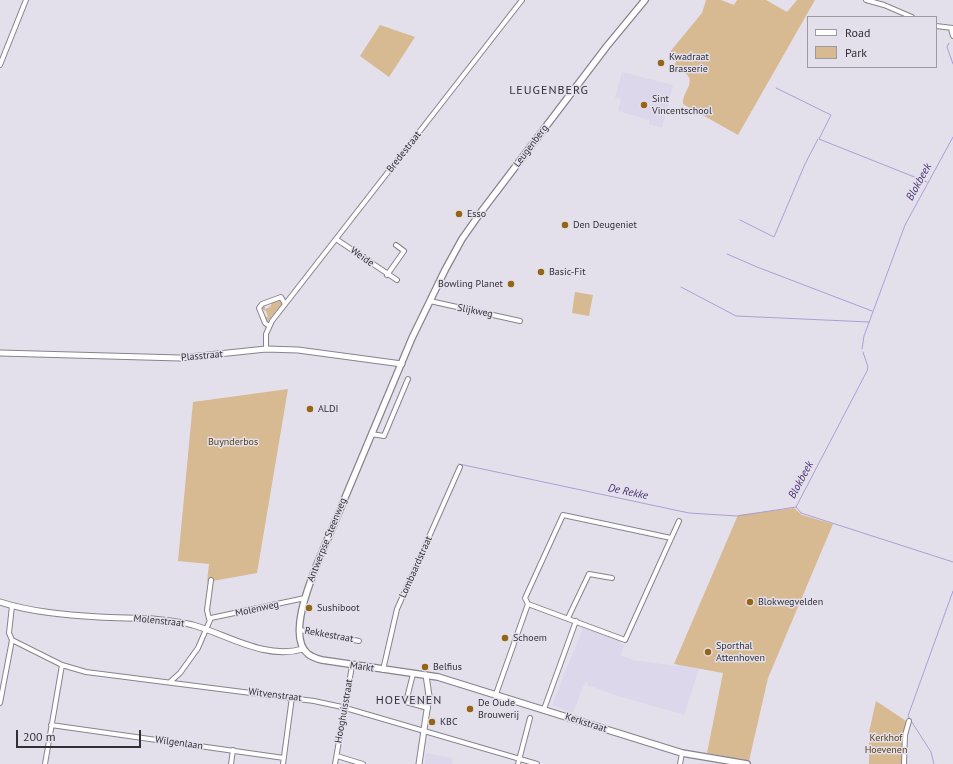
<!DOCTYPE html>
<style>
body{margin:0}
#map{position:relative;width:953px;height:764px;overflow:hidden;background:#e3e0ec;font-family:"PT Sans",sans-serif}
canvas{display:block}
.legend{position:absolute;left:807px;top:16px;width:130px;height:52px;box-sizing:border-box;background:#e3e0ec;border:1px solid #9c9aa3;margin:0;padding:5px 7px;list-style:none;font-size:12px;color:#313035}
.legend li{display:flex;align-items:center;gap:8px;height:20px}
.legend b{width:20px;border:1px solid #9c9aa3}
.scale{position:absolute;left:16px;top:730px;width:125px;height:18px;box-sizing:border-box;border:2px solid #313035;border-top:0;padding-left:5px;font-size:12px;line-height:14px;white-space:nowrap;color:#313035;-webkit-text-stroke:3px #e3e0ec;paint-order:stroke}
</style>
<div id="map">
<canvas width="953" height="764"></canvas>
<ul class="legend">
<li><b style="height:5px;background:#fff"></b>Road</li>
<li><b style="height:11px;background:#d7b992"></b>Park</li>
</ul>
<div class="scale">200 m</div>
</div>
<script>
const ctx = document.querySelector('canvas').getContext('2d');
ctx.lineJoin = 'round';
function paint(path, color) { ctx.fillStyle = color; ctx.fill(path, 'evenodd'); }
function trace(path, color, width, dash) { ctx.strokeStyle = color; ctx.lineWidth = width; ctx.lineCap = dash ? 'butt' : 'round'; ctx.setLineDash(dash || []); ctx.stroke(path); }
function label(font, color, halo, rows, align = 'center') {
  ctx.font = font + ' "PT Sans",sans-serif'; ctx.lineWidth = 3; ctx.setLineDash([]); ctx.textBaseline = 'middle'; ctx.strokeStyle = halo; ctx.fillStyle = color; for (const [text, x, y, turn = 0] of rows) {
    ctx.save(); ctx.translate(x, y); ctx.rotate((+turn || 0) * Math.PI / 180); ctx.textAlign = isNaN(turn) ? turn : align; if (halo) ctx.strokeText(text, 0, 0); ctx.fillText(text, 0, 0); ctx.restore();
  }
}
paint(new Path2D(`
 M 622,72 L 673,85 L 662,128 L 649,124 L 649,120 L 618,111 L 621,99 L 615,98 Z
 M 583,628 L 620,641 L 620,644 L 624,645 L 621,655 L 633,660 L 676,666 L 679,664 L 699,669 L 684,715 L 615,695 L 587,685 L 588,683 L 585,682 L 573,713 L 552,705 Z
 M 426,753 L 453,758 L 452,764 L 425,764 Z`), '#ddd7eb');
paint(new Path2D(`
 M 706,0 L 721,0 L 734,5 L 737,0 L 766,0 L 787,12 L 797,0 L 815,0 L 738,135 L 683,104 C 682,91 698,82 684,72 L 673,73 L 677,56 L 669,53 L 702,13 Z
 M 380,25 L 415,37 L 389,77 L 360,56 Z
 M 575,292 L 593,295 L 589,316 L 572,313 Z
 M 279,300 L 282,304 L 267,322 L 265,317 L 268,317 L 266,311 L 262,309 L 263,306 L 265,305 L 265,309 L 270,307 L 272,303 Z
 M 288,389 L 257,573 L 207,582 L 209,564 L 178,561 L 193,402 Z
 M 794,508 L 802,515 L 833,524 L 768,678 L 749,761 L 707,753 L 723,673 L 674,664 L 738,515 Z
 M 876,701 L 906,721 L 902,764 L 869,764 L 869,732 Z`), '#d7b992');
trace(new Path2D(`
 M 949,43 L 947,47 L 953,64
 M 776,88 L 831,115 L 819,139 L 927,182
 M 740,220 L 774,237 L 805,164 L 818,139
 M 727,254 L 757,267 L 872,311
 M 681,287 L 736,316 L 869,322
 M 862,349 L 864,336 L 905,225 L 953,137
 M 863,352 L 868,367 L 867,371 L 796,507 L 801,513 L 953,562
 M 459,464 L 689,513 L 737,516 L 796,507
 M 934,764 L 931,752 L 908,716 L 953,591`), '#ae9dd4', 1);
const minor = new Path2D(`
 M 866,0 L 884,5 L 912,17
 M 936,26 L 953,28
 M 951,29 L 953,36
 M 0,65 L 26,0
 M 336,239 L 397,280
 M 387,275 L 404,251 L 396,245
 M 430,301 L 520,321
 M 269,326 L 265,323 L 259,308 L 262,304 L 281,297 L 285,304
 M 266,349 L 266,334 L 272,321 L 522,0
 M 371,434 L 384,436 L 408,379
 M 528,604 L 625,640 L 679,521
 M 528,604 L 525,598 L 563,515 L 671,538
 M 568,618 L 589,574 L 612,578
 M 209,619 L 207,610 L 211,580
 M 300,630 L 359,641
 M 12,640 L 62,665 L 86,672 L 314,701 L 342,707 L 537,764
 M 383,670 L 397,609 L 460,467
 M 413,674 L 406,702 L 428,708
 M 170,682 L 180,673 L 198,648 L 211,618 L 305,598
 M 496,694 L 528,604
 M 0,703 L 12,640 L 9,633 L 12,606
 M 544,709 L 576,621
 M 51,725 L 284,758
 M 337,756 L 363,764
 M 45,764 L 62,665
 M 231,764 L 233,750
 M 283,764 L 292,697
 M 335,764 L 352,666
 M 518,764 L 530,718
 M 680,764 L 682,753
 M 904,764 L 905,735 L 909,721`);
const tertiary = new Path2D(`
 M 0,353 L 180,358 L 266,349 L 298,350 L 402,364
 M 0,602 C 31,612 66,615 99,617 C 130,619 162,617 193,625 C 228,635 265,660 303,649
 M 419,764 L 429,696 L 426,675`);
const secondary = new Path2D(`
 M 645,0 L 607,46 L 481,212 L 462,239 L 445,270 L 412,338 L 318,562 C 310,582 287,637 308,654 C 312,657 318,659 322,660 L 438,677 L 682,753 L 747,764`);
trace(minor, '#86838e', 6);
trace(tertiary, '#86838e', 7);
trace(secondary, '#86838e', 8);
trace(minor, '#fff', 4);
trace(tertiary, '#fff', 5);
trace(secondary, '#fff', 5.5);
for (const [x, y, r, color] of [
 [661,63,4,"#946514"],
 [644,105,4,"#946514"],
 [459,214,4,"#946514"],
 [565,225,4,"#946514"],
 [541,272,4,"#946514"],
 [511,284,4,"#946514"],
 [310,409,4,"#946514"],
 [750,602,4,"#946514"],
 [309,608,4,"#946514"],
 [505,638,4,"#946514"],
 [708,652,4,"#946514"],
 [425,667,4,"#946514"],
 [470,709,4,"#946514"],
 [432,722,4,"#946514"]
]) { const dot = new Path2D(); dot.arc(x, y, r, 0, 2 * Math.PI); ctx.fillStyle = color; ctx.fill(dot); trace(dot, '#e3e0ec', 1.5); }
label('10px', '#313035', '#e3e0ec', [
 ["Kwadraat",669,57],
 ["Brasserie",669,69],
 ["Sint",652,99],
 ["Vincentschool",652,111],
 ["Esso",467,214],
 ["Den Deugeniet",573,225],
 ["Basic-Fit",549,272],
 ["Bowling Planet",503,284,"right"],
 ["ALDI",318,409],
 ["Blokwegvelden",758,602],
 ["Sushiboot",317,608],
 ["Schoem",513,638],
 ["Sporthal",716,646],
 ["Attenhoven",716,658],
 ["Belfius",433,667],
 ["De Oude",478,703],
 ["Brouwerij",478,715],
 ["KBC",440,722]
], 'left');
label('10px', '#313035', '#e3e0ec', [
 ["Leugenberg",531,146,-53],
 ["Bredestraat",404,152,-52],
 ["Weide",362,257,35],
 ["Slijkweg",475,311,11],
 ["Plasstraat",202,356,-5],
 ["Antwerpse Steenweg",327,540,-68],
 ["Lombaardstraat",416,567,-66],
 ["Molenweg",257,609,-12],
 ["Molenstraat",159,621,6],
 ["Rekkestraat",329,635,10],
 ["Markt",362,667,8],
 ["Witvenstraat",275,695,7],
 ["Hooghuisstraat",344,711,-80],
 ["Kerkstraat",586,723,18],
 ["Wilgenlaan",179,743,8]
]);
label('10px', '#573c14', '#e3e0ec', [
 ["Buynderbos",233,442],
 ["Kerkhof",886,738],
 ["Hoevenen",886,750]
]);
label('italic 11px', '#493072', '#e3e0ec', [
 ["Blokbeek",919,182,-61],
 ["Blokbeek",801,480,-62],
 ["De Rekke",628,492,12]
]);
ctx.letterSpacing = '1px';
label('12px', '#323039', '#e3e0ec', [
 ["LEUGENBERG",549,91],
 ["HOEVENEN",409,701]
]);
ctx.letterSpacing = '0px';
</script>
